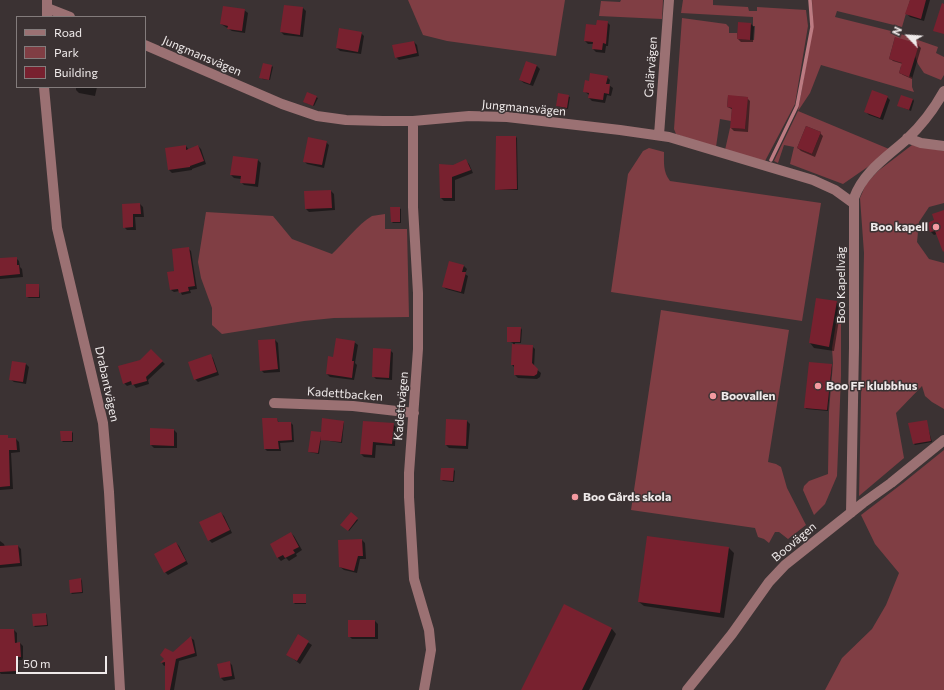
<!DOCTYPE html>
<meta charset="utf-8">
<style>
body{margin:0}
#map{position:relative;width:944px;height:690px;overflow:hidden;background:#3b3233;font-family:Commissioner,sans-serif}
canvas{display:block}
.legend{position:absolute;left:16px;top:16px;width:130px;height:72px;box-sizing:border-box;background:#3b3233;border:1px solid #837c7c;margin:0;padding:5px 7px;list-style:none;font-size:12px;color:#efeaea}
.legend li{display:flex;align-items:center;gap:8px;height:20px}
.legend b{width:20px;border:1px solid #837c7c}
.north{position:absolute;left:888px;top:16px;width:40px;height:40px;-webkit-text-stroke:3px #3b3233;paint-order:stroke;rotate:295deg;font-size:11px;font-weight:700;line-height:16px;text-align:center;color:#efeaea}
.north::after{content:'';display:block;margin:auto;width:14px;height:18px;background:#efeaea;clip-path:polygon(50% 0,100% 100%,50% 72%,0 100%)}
.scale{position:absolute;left:16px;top:656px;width:91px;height:18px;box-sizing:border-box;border:2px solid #efeaea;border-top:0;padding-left:5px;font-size:12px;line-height:14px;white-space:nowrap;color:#efeaea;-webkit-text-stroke:3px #3b3233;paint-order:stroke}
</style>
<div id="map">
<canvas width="944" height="690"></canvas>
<ul class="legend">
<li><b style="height:5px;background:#9b7173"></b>Road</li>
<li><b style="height:11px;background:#803e44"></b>Park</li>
<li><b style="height:11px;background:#78212f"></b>Building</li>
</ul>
<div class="north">N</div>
<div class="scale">50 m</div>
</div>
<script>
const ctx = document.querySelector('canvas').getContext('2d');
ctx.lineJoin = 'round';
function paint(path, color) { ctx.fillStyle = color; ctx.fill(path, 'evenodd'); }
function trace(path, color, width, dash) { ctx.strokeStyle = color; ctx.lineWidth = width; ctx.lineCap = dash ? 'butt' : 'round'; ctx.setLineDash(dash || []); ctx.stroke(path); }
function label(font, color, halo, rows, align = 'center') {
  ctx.font = font + ' Commissioner,sans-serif'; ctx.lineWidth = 3; ctx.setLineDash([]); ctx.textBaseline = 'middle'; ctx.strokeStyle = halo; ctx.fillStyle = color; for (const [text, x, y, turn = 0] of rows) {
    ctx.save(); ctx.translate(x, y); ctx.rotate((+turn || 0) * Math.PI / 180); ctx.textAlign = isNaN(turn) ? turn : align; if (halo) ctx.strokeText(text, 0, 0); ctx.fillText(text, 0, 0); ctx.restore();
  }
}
paint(new Path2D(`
 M 408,0 L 565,0 L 556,56 L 447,41 L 423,35 Z
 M 621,0 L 663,0 L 662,19 L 599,16 L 601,1 L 620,2 Z
 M 683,0 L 713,0 L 713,5 L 748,7 L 749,11 L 757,11 L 757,7 L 806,10 L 808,26 L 795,104 L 765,161 L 725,150 L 730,128 L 745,129 L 747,97 L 728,96 L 727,107 L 732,108 L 731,121 L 720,119 L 716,147 L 701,143 L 676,134 L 674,129 L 682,18 L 726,24 L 729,27 L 729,33 L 737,33 L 737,39 L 754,40 L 755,26 L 753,26 L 753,17 L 681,13 Z
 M 812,0 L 910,0 L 902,27 L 837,11 L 835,17 L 895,32 L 938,47 L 936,53 L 944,57 L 944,75 L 941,80 L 924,73 L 918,64 L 915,56 L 895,37 L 889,59 L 907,64 L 907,68 L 901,66 L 899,73 L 912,77 L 912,87 L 914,92 L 821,65 L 810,93 L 798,111 L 889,149 L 882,157 L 843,184 L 790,164 L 794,147 L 784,145 L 778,163 L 774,161 L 798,111 L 813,26 ZM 806,126 L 821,132 L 812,154 L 797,148 Z
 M 912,145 L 944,151 L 944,203 L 929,207 L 919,222 L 917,242 L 929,259 L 944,263 L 944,409 L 932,402 L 925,396 L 922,386 L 896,413 L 904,458 L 859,496 L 864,253 L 860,198 L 866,184 L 878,171 Z
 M 649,148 L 664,152 C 664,163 663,172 670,181 L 821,203 L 802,321 L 611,292 L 628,174 L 643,151 Z
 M 206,212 L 273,216 L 292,239 L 332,254 C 344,243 358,224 372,216 C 376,215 381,215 385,214 L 385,229 L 407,229 L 409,317 L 334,318 L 304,321 L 222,334 L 212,325 L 212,308 L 201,278 L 198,262 Z
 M 839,305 L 841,312 L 841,376 L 837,476 L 825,504 L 814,515 L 803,490 L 804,486 L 809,481 L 828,474 L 829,411 L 833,363 L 832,348 Z
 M 661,310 L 789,330 L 768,462 L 776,464 L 781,467 L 787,488 L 806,525 L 788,539 L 779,532 L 775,532 L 769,543 L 764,539 L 758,537 L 755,528 L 631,510 Z
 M 944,450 L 944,690 L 825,690 L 842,658 L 872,629 L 886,605 L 899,573 L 875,544 L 861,515 L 903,483 Z`), '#803e44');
paint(new Path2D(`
 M 911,0 L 930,0 L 924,21 L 910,17 L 907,14 Z
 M 303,8 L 306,11 L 303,37 L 284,35 L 281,32 Z
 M 244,10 L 248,13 L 245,33 L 232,31 L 221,24 Z
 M 607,22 L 610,25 L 608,46 L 606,46 L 605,53 L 596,52 L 593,49 L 593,44 L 588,44 L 585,41 L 597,26 Z
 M 751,24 L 754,27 L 753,42 L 741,42 L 738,39 Z
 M 361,33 L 364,36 L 361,54 L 340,51 L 337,48 Z
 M 414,42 L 417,45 L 419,56 L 399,60 L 396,57 Z
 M 918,45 L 921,48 L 912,79 L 903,75 L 900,73 L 903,64 L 893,61 L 890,58 Z
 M 527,63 L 537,66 L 540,69 L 533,86 L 524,83 L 520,80 Z
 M 272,66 L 273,67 L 270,80 L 262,79 Z
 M 607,77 L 610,80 L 609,85 L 613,88 L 611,96 L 607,95 L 605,103 L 592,101 L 589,98 L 589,95 L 584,91 L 590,82 Z
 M 76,87 L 97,87 L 95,96 L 79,93 L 76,90 Z
 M 308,93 L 318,98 L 314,106 L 306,103 Z
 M 559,94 L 570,97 L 568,109 L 557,106 Z
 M 887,97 L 890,100 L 883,120 L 869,115 L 866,112 Z
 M 747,98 L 750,101 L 748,132 L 734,131 L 731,128 L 733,110 L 728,107 Z
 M 913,99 L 914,101 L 911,111 L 899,106 Z
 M 820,133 L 823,136 L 815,157 L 801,151 L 798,148 Z
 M 516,137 L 517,138 L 518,190 L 498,190 L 496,189 Z
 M 326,142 L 329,145 L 324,168 L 307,164 L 304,161 Z
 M 186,146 L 189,150 L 198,146 L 201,149 L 206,164 L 192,169 L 192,170 L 172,173 L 169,170 L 167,149 Z
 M 258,160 L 261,163 L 258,187 L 244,185 L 241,182 L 241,179 L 234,178 L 231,175 Z
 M 466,161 L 469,164 L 473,173 L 455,180 L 455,201 L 444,201 L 441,198 L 453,166 Z
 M 331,191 L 334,194 L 335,210 L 309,212 L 306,209 L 305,192 Z
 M 140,204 L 143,207 L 144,217 L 135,217 L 136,230 L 127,230 L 124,227 L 123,205 Z
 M 399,208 L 401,209 L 401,223 L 393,223 L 392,222 Z
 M 944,211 L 944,242 L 937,234 L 934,235 L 931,232 L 928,223 L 935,221 Z
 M 188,248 L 191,251 L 197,289 L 190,290 L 191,293 L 182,295 L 180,291 L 174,292 L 171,290 L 168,273 L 175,271 Z
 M 16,258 L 19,261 L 20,267 L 22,269 L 23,277 L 0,279 L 0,259 Z
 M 464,266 L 467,269 L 465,274 L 468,276 L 464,294 L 446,289 L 443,286 Z
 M 38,285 L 39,286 L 40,298 L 29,298 L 27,297 Z
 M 836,302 L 841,307 L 834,351 L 814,348 L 810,343 Z
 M 521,328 L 522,330 L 521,343 L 515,343 L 515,345 L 532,346 L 535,349 L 534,367 L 541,373 L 540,377 L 537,379 L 518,378 L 515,375 L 515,368 L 512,365 L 513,343 L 508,341 Z
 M 275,340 L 278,343 L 280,372 L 264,373 L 261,370 Z
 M 354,342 L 358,345 L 355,363 L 357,365 L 354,380 L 330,377 L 327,374 L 334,358 Z
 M 390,350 L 393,353 L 392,380 L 376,379 L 373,376 Z
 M 151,351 L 165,364 L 148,380 L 149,384 L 136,388 L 133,384 L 127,386 L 124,383 L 140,361 Z
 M 210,355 L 213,358 L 219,375 L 198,382 L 195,379 Z
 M 26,364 L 29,367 L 26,384 L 14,382 L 10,379 Z
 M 831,365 L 832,367 L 828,411 L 806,409 L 805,407 Z
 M 277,419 L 279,423 L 291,423 L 293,425 L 294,442 L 280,443 L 281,451 L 267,451 L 265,449 Z
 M 447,420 L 467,421 L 470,424 L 468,449 L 449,448 L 446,445 Z
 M 926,421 L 932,442 L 915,445 L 914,444 Z
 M 343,422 L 344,423 L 342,443 L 323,440 L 321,439 L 319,454 L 309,452 L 322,433 Z
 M 364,422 L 393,424 L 396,427 L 395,446 L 376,445 L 375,458 L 364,457 L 361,454 Z
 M 174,430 L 177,433 L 177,448 L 154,448 L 151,445 Z
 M 61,432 L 72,432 L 73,433 L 73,442 L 63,442 L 62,441 Z
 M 16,439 L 19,442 L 20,452 L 11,453 L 13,489 L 0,490 L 0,444 Z
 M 453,469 L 455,471 L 454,482 L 443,481 L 442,480 Z
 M 221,513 L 224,516 L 232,533 L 212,543 L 209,540 Z
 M 351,514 L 358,520 L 349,531 L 342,525 Z
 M 291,533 L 294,536 L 302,550 L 296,554 L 297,556 L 289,561 L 286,558 L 281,561 L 278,558 L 271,544 Z
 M 362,540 L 365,543 L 366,559 L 360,559 L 357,573 L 344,570 L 340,567 Z
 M 0,541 L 4,544 L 5,547 L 18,546 L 21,549 L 22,566 L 0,568 Z
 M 176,543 L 179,546 L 188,564 L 168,575 L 165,572 Z
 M 729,548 L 734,553 L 724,618 L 644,606 L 639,602 Z
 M 81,579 L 82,581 L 83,593 L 72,594 L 71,593 Z
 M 305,595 L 306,596 L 306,604 L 295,604 L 294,603 Z
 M 564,605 L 612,629 L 616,634 L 589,690 L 522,690 Z
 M 46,614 L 47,615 L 48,626 L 35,627 L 34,626 Z
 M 375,621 L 378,624 L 378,639 L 352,639 L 349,636 Z
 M 0,630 L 14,630 L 17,633 L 17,643 L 20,643 L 23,646 L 23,660 L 18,660 L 19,674 L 1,674 L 0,673 Z
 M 298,636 L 312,645 L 300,664 L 287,654 Z
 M 191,638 L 194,640 L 197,656 L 179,661 L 174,690 L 166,690 L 166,665 L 164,666 L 162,663 Z
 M 229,662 L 232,665 L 235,679 L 224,681 L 221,678 L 219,664 Z`), '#0007');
trace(new Path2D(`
 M 771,160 L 797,106 L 812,27 L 810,0`), '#bc7b82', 3.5);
paint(new Path2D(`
 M 910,0 L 926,0 L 921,19 L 905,14 Z
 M 942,3 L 944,4 L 944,34 L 933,31 Z
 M 284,5 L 303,7 L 300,35 L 280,32 Z
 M 223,6 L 245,9 L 242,31 L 227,29 L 228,26 L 220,24 Z
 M 597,20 L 608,21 L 606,44 L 603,43 L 602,50 L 592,49 L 593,42 L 584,41 L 586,24 L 596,25 Z
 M 738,22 L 751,23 L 750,40 L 737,39 Z
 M 339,28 L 362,32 L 358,52 L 336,48 Z
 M 895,37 L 919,44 L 909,77 L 899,73 L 902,63 L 889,59 Z
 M 414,41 L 417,53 L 395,58 L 392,45 Z
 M 526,61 L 537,65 L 530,84 L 519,80 Z
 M 263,63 L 272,65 L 269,80 L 259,78 Z
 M 590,73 L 608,76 L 606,84 L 610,84 L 609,94 L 604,93 L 603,100 L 588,98 L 589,93 L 583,92 L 585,80 L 589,81 Z
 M 872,90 L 888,96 L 880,118 L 864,112 Z
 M 307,92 L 317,96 L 313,106 L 303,102 Z
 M 558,93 L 569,95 L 567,108 L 556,106 Z
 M 728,95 L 748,97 L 745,129 L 730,128 L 732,108 L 727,107 Z
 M 901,95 L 913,99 L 909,110 L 897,106 Z
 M 806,126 L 821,132 L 812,154 L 797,148 Z
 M 496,136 L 516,136 L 517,189 L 495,190 Z
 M 308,137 L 327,141 L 322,165 L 303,162 Z
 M 186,145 L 186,150 L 198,145 L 204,161 L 190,166 L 190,167 L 168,170 L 165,148 Z
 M 233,156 L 258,159 L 255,184 L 240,183 L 241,176 L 230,175 Z
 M 466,159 L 471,170 L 452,177 L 452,198 L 440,198 L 439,164 L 453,165 Z
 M 331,190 L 332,208 L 305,209 L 304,191 Z
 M 140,203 L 141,214 L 133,214 L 133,227 L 123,228 L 122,204 Z
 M 390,207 L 400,207 L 400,222 L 391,222 Z
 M 944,210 L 944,251 L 943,252 L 935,231 L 930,232 L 927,223 L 934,220 L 932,214 Z
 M 189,247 L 195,286 L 188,287 L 189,291 L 179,293 L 178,289 L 170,290 L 167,272 L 174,271 L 172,249 Z
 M 17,257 L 17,265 L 19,265 L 20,274 L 0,276 L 0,258 Z
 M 449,261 L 464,265 L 462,272 L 466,272 L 461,292 L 442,287 Z
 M 26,284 L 39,284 L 39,297 L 26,297 Z
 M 816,298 L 837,301 L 829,347 L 809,343 Z
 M 507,327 L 521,327 L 520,342 L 507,342 Z
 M 336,338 L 355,341 L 352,361 L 354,361 L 352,378 L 326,374 L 328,356 L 333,357 Z
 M 275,339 L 278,369 L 260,371 L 258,340 Z
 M 512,344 L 533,345 L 532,363 L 538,369 L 537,374 L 534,376 L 514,375 L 514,365 L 511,365 Z
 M 373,348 L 391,349 L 389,378 L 372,377 Z
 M 151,349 L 163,361 L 146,377 L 147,381 L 132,385 L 131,381 L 123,384 L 118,366 L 140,360 Z
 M 211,354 L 217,372 L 194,380 L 188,362 Z
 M 12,361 L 26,363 L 23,382 L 9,380 Z
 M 809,362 L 832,364 L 827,410 L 804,408 Z
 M 262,418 L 277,418 L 278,422 L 291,422 L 292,440 L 278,441 L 279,449 L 264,449 Z
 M 322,418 L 344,421 L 341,442 L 320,440 L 321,436 L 318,453 L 308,452 L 311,431 L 321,432 Z
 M 446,419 L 467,420 L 466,446 L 445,445 Z
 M 927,420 L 931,441 L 913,444 L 908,423 Z
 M 363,421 L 394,423 L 392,444 L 373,442 L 372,455 L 360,454 Z
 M 150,428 L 174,429 L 174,446 L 150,445 Z
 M 60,431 L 72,431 L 72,441 L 61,441 Z
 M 0,435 L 8,435 L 8,438 L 16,438 L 17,450 L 9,450 L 10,486 L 0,487 Z
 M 441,468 L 454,468 L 453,481 L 440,480 Z
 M 221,512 L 230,530 L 208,541 L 199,522 Z
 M 351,512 L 358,518 L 348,531 L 340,525 Z
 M 291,532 L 299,547 L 293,550 L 295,553 L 285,558 L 283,555 L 277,558 L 270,544 Z
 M 647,536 L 729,547 L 720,613 L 638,602 Z
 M 362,539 L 363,556 L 358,556 L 354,571 L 339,567 L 338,540 Z
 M 176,542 L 186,561 L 164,573 L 154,554 Z
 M 18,545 L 20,563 L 0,565 L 0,546 Z
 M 81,578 L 82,592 L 70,593 L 69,580 Z
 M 293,594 L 306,594 L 306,603 L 293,603 Z
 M 564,604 L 612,628 L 582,690 L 521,690 Z
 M 46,613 L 47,625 L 33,626 L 32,614 Z
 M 348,620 L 375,620 L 375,637 L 348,637 Z
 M 0,629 L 14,629 L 15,643 L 20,642 L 21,657 L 16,657 L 16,671 L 0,672 Z
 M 298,634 L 309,641 L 297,661 L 286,655 Z
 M 191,636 L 195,653 L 176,659 L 170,690 L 165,690 L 165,662 L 160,663 L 164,659 L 160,655 L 165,648 L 173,652 Z
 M 230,661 L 232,676 L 220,678 L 217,664 Z`), '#78212f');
trace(new Path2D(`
 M 47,8 L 70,17
 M 47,17 L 47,0
 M 145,45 L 282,104 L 317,116 L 346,120 L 383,121 L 413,121 L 469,116 L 507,117 L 620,130 L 669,137 L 813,180 L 835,190 L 853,203
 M 44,87 L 57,228 L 103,423 L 109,492 L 120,690
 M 413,121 L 413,207 L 418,293 L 418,349 L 409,473 L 409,497 L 414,579 L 429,630 L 431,650 L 424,690
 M 659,135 L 669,0
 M 907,138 L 921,143 L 944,146
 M 274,403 L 353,406 L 414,413
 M 851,513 L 854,347 L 854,198 C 863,172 887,157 907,139 C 922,125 934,109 944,91
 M 687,690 L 732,634 L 769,582 L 785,565 L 863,503 L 891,483 L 944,440`), '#9b7173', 10);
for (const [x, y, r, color] of [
 [936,227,4,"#f49aa1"],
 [818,386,4,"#f49aa1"],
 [713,396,4,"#f49aa1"],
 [575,497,4,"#f49aa1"]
]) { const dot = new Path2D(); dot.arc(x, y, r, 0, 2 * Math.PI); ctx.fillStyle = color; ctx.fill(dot); trace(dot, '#3b3233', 1.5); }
label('12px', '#efeaea', '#3b3233', [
 ["Jungmansvägen",202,56,23],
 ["Galärvägen",651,67,-86],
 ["Jungmansvägen",524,108,5],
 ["Boo Kapellväg",841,285,-90],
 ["Drabantvägen",107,384,78],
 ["Kadettbacken",345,394,4],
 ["Kadettvägen",401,406,-85],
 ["Boovägen",794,542,-40]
]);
label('bold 12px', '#efeaea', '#3b3233', [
 ["Boo kapell",928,227,"right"],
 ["Boo FF klubbhus",826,386],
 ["Boovallen",721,396],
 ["Boo Gårds skola",583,497]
], 'left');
</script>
